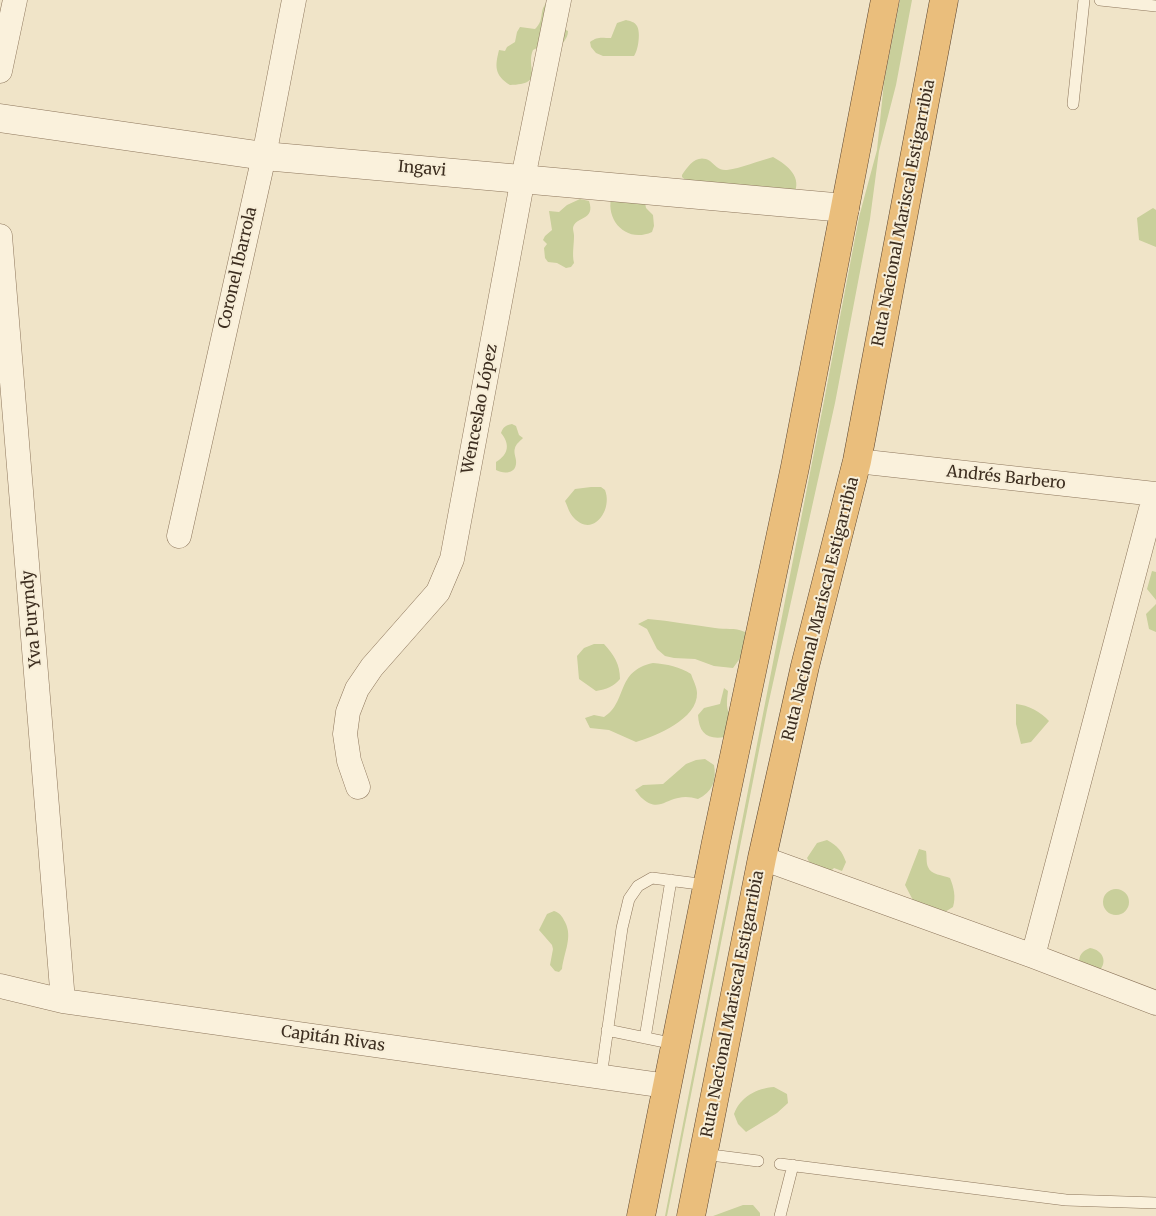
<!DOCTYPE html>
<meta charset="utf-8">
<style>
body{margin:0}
canvas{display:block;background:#f0e4c8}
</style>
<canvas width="1156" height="1216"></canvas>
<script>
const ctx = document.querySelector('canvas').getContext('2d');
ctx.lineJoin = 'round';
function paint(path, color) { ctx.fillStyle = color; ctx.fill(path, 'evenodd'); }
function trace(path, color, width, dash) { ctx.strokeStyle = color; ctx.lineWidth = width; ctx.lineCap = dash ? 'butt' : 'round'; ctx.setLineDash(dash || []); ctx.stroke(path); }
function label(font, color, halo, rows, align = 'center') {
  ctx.font = font + ' Merriweather,serif'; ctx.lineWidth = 4; ctx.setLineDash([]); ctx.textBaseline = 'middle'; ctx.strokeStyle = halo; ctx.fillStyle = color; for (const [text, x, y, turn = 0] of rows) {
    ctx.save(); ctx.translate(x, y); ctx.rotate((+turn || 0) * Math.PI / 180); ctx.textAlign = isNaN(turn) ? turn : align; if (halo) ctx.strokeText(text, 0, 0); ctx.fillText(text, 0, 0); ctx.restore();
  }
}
paint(new Path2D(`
 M 549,0 L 559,27 L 568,31 C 568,39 561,45 555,50 L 537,48 L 533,50 C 525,69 546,84 510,85 C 494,75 495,66 499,50 L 505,51 L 507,47 L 515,42 L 517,32 L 520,27 L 535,29 C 546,19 537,11 549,0 Z
 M 900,0 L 912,0 L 896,85 L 879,151 L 870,219 L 835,403 L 767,710 L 667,1216 L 665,1216 L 824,401 L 859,217 L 877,150 L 884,82 Z
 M 626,20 C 630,21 635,22 637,26 C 641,33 638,51 634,56 L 603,56 L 596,53 L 591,47 L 590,42 C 598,36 602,38 611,38 L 617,23 Z
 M 773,157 C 789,166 802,177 794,195 L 697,191 L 682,177 L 682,175 C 688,166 697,153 710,161 C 715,165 719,171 727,170 C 742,168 758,161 773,157 Z
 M 612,195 L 644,197 L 646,208 L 653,215 L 654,226 L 652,232 C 626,244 604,219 612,195 Z
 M 580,199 L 589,201 C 596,221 575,216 573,228 C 573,231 574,233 574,236 C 574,245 572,254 574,263 L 571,267 L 566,268 L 557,263 L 548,262 L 545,258 L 544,248 L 547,244 L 543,240 L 545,236 L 552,230 L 549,211 L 559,212 L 567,205 Z
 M 1153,208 L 1156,210 L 1156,247 L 1139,240 L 1137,218 Z
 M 512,424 L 516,426 L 519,435 L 523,438 C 520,441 516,444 515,448 C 513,453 517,459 516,464 C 515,474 503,474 496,470 L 496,462 C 509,454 510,444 501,433 C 503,427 506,425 512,424 Z
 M 591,487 L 601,487 L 605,490 C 613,510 593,538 574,518 C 569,513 568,507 565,501 L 575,489 Z
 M 1152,571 L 1156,572 L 1156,600 L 1147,589 Z
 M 1156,604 L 1156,632 L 1149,629 L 1146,614 Z
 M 648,619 C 671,621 692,625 715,628 C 726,630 734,627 745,632 C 747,646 742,657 733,668 L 714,666 L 695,659 L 674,658 L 665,656 L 657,649 L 647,629 L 638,624 Z
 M 594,644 L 604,644 C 614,655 620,664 620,679 C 613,687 607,689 596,691 L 579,679 L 577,656 L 584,648 Z
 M 653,663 C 667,664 680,667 691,674 C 693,680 697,687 697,693 C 698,719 656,736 636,742 L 609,730 L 590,728 L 585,718 L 594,715 L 604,717 C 628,702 615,671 653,663 Z
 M 724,688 L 728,691 C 727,701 725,709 732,718 L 725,737 C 707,740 699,733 698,715 L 704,708 L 720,704 Z
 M 1016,704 C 1028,705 1041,712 1049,721 L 1031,742 L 1021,744 L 1016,724 Z
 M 705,759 L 714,765 C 717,781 712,792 698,799 C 691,797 685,796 678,798 C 664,801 657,811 643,799 C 640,797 638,793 635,790 L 643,785 L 663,784 L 686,764 L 696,760 Z
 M 827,840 C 838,846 842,851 846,862 L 842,871 L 834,868 L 828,874 L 815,872 L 807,858 L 817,843 Z
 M 919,849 L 926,851 C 927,856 926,863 928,867 C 931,875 943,875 950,878 C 954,888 956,897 953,907 L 940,915 L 917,908 L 905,885 Z
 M1103 902a13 13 0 1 1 26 0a13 13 0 1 1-26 0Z
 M 554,911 C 560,913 562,916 565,922 C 573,937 564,952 562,969 L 559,972 L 555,971 L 550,965 L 553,949 L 552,945 L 539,930 L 547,914 Z
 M 1090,948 C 1103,950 1108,962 1099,971 L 1079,963 C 1079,955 1082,951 1090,948 Z
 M 774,1087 L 787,1094 L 788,1103 L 777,1113 L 746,1132 L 738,1124 L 734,1114 C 740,1097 757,1088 774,1087 Z
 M 743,1205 L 753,1205 L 760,1213 L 760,1216 L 713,1216 Z`), '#c9cf9b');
const service = new Path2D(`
 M 1100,0 L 1156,6
 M 1073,104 L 1084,0
 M 607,1030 L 675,1044
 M 645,1038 L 671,880
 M 601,1077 L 622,928 L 629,899 L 638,886 L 652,878 L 707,885
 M 703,1154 L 758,1161
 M 780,1164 L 1066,1200 L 1156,1203
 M 780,1216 L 793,1165`);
const minor = new Path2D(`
 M 0,71 L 15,0
 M 0,236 L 63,1001
 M 857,461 L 1156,494
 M 179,536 L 264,156 L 294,0
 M 358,787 L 349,761 L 345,734 L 348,712 L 357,689 L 372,667 L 438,592 L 452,559 L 523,178 L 559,0
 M 762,858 L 1033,956 L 1156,1003
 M 1033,956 L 1155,494
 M 0,986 L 63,1001 L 667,1086`);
const tertiary = new Path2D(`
 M 0,118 L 264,156 L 845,208`);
const trunk = new Path2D(`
 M 641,1216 L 716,842 L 795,467 L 885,0
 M 691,1216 L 762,858 L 805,666 L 857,461 L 944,0`);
trace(service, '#8d765c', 12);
trace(minor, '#8d765c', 25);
trace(tertiary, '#8d765c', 29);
trace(trunk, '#5b4430', 29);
trace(service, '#faf1dc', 11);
trace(minor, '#faf1dc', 24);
trace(tertiary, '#faf1dc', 28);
trace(trunk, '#eabe7c', 28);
label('16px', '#3d2e20', '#f7eed8', [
 ["Ingavi",422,169,5],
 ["Ruta Nacional Mariscal Estigarribia",904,213,-79],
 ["Coronel Ibarrola",238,268,-77],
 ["Wenceslao López",480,409,-79],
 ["Andrés Barbero",1006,478,6],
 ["Ruta Nacional Mariscal Estigarribia",821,609,-76],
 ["Yva Puryndy",32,619,-95],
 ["Ruta Nacional Mariscal Estigarribia",733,1004,-79],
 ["Capitán Rivas",333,1039,8]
]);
</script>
